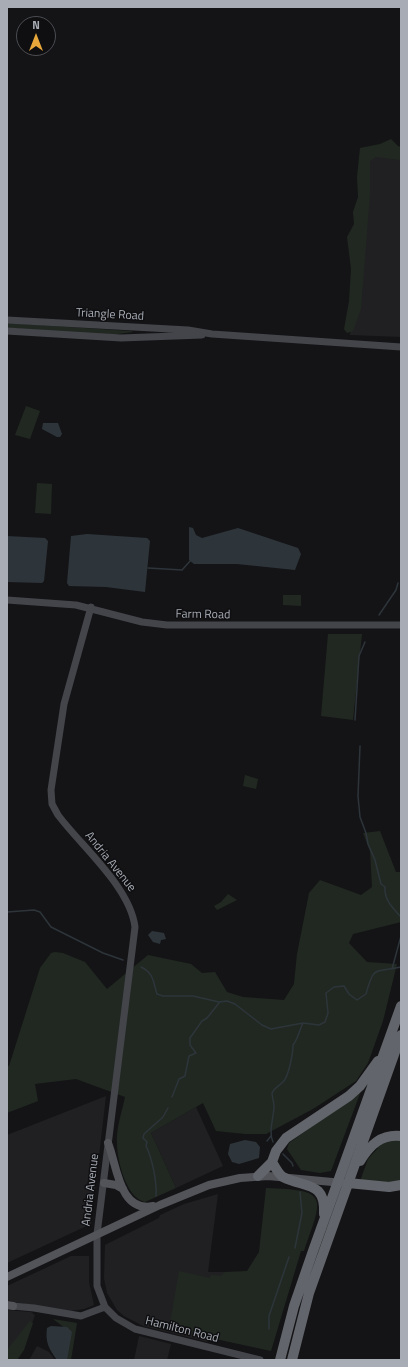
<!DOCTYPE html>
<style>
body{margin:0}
#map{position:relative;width:408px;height:1367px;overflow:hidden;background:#141416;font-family:"Titillium Web",sans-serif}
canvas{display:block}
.frame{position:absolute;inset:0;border:8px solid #a7acb5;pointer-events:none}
.north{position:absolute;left:16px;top:16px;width:40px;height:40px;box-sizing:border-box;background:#0f0f11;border:1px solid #4c4e53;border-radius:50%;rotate:0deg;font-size:11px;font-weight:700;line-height:16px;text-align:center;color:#a7acb5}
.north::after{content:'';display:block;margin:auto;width:14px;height:18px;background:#e8a73a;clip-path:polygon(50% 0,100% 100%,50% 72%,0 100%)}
</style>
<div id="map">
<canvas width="408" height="1367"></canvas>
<div class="frame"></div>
<div class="north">N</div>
</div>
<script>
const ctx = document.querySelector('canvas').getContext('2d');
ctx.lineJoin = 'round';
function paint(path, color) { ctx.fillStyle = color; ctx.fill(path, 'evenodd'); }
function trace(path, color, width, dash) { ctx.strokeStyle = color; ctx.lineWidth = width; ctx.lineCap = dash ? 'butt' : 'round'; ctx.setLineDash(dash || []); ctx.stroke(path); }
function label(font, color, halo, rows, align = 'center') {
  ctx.font = font + ' "Titillium Web",sans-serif'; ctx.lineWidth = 3; ctx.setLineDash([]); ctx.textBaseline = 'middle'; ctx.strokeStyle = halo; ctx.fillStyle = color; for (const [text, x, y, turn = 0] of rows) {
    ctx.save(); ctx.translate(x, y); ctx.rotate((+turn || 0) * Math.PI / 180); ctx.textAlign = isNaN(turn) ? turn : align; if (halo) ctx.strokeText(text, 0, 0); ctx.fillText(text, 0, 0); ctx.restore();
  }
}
paint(new Path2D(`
 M 368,151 L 401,154 L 401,337 L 350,335 Z
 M 106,1096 L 91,1224 L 7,1263 L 7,1135 Z
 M 196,1107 L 223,1166 L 176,1188 L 151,1133 Z
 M 218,1194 L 208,1272 L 225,1272 L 208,1342 L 143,1326 L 124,1316 L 117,1310 L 107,1293 L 104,1278 L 105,1245 L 159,1218 L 160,1215 L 184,1204 Z
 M 71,1256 L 89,1256 L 89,1282 L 94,1305 L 84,1309 L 70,1311 L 7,1301 L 7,1286 Z
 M 7,1310 L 31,1312 L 35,1315 L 33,1321 L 7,1353 Z
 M 139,1336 L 171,1344 L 167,1360 L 134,1360 Z
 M 37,1346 L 49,1352 L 55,1360 L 29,1360 Z`), '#202023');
paint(new Path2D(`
 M 391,139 L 398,146 L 401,147 L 401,160 L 376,157 L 370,161 L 370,194 L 361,309 L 353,331 L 347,333 L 344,329 L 349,301 L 351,269 L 347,237 L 354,224 L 353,212 L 358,197 L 357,177 L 360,148 L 380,144 Z
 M 7,323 L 131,331 L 133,332 L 110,335 L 7,328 Z
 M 26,406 L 40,411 L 30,439 L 15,435 Z
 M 37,483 L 52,484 L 51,514 L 35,513 Z
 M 283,595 L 301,595 L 301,606 L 283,605 Z
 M 328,634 L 362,634 L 353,720 L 321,716 Z
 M 245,775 L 258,779 L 256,789 L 243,786 Z
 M 380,831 L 396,872 L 401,872 L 401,922 L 353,934 L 349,943 L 367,962 L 397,964 L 383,1021 L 368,1063 L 356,1081 L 313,1109 L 266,1134 L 246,1134 L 216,1131 L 203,1103 L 151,1133 L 176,1188 L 145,1202 C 126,1198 117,1160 117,1143 C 116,1128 122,1112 125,1097 L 76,1079 L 35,1084 L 38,1101 L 7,1113 L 7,1066 L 9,1066 L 40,968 L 51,953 L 55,952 L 63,953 L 85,962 L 107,989 L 148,955 L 191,964 L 202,973 L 215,972 L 227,992 L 243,997 L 284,1000 L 294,984 L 297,954 L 309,893 L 320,880 L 361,895 L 372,887 L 370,851 L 363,833 Z
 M 228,894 L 237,900 L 217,910 L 214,906 L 221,902 Z
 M 361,1091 L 331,1171 L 320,1173 L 301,1170 L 287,1149 L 289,1143 Z
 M 401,1138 L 401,1182 L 389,1185 L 360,1181 L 368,1159 L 378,1148 L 377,1146 L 384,1140 Z
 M 266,1188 C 330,1190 323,1197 304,1251 L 301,1251 L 271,1351 L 169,1329 L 179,1271 L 210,1278 L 211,1275 L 221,1276 L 225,1272 L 247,1271 L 259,1252 Z
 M 53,1319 L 77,1323 L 71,1360 L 66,1360 L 70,1332 Z
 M 30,1321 L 33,1323 L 24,1350 L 17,1360 L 7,1360 L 7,1350 Z`), '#212821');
paint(new Path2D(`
 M 43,423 L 58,423 L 62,434 L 60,437 L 57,437 L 42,429 Z
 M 189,527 L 193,528 L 196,535 L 202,538 L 238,528 L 298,548 L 301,554 L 295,570 L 237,564 L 194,564 L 189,560 Z
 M 87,534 L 147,538 L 150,541 L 145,592 L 106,587 L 69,586 L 67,583 L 71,536 Z
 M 7,536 L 45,538 L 48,541 L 44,581 L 42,583 L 7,582 Z
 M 152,931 L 164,933 L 166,939 L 161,940 L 160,944 L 153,942 L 148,935 Z
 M 245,1140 L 256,1142 L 260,1147 L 259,1158 L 239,1164 L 232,1162 L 228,1154 L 230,1144 Z
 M 51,1326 L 67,1327 L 72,1332 L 67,1360 L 57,1360 C 49,1349 45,1342 47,1328 Z`), '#2d353b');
trace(new Path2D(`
 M 148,568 L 182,570 L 191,560
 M 379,615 L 396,590 L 398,583
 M 355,720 L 359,656 L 365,642
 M 360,746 L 358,796 L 360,817 L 366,833 L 368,844 L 375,860 L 381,884 L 385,887 C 384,900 393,908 401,917
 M 7,912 L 34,910 L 40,912 L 51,927 L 103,953 L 123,960
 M 141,967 C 154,973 153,982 157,994 L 163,996 L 193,996 L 219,1002 L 227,1001 L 235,1004 L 262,1025 L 271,1029 L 303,1023 L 319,1025 L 325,1022 L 328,1013 L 326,993 L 334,987 L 344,986 L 349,994 L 357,1000 L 366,994 C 374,964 375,973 401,967
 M 392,969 L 401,936
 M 172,1097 L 179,1079 L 185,1076 L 189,1056 L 196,1053 L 190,1045 L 190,1038 L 202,1021 L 207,1018 L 219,1003
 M 267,1141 L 271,1136
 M 273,1142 C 268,1132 274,1117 274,1106 C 274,1102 272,1097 272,1093 C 275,1087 279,1086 283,1082 C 289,1076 293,1053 293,1045 C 298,1039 299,1031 303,1023
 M 283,1154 L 292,1163 L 293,1166
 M 156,1196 C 157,1181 152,1158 146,1146 L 147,1142 L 143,1138 L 144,1134 L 163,1117 L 168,1108
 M 295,1248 L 302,1213 L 300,1192
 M 269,1329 L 269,1316 L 289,1257`), '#2d353b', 1.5);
trace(new Path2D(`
 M 7,320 L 188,330 L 212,334 L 401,347
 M 7,331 L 121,338 L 202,335
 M 7,600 L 76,605 L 142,622 L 167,625 L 401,625
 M 91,607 L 64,704 L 51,790 L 52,804 L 58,815 C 82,847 130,887 135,927 L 97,1234 L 97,1286 L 105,1307 L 116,1318 L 135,1329 L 260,1360
 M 13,1306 L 34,1308 L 81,1316 L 105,1307`), '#43454a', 7);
trace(new Path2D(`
 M 108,1143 C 117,1165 119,1213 153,1206
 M 104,1183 L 116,1185 L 123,1189
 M 7,1277 L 160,1205 L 209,1185 L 240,1178 L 268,1176 L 343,1183
 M 7,1305 L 13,1306`), '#525459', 8);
trace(new Path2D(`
 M 360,1161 C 370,1145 381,1134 401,1136
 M 272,1162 C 275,1167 279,1175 283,1177 C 305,1188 326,1181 324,1214
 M 258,1176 L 272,1162 L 276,1151 L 286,1138 L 349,1096 L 360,1086 L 378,1061
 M 348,1183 L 389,1187 L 401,1185
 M 280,1360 L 294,1306 L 313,1251 L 401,1006
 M 292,1360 L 309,1293 L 401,1035`), '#62656b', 10);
label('12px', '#a7acb5', '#0f0f11', [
 ["Triangle Road",110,315,3],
 ["Farm Road",203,615,1],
 ["Andria Avenue",110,862,51],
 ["Andria Avenue",91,1190,-83],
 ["Hamilton Road",182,1330,14]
]);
</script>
